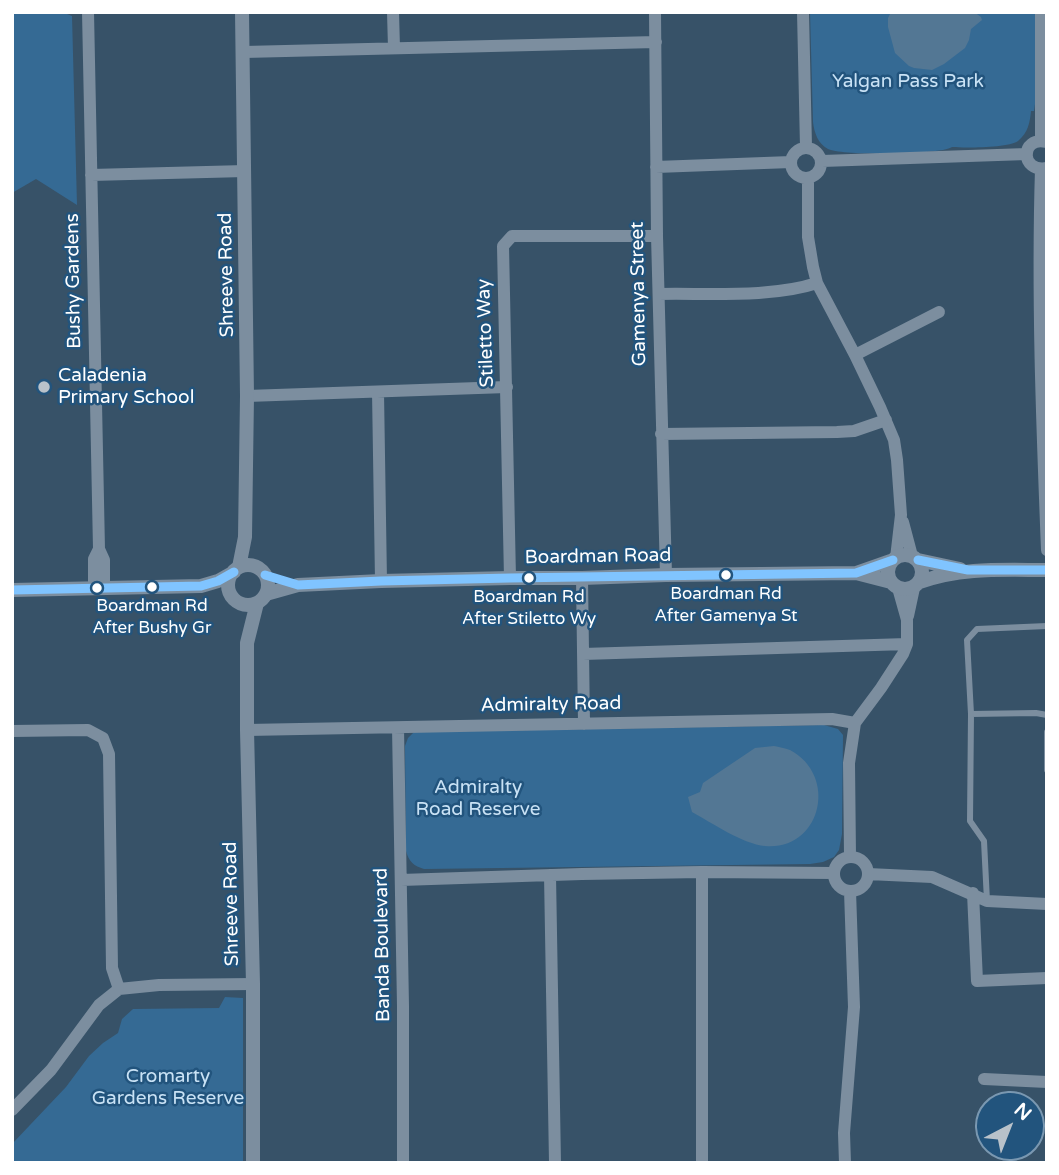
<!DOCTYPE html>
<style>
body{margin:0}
#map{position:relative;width:1059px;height:1175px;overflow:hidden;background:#375268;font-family:"Varela Round",sans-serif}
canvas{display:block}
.frame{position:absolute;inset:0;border:14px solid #fff;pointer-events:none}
.north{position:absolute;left:975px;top:1091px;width:70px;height:70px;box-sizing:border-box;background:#22547d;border:2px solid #7a98b1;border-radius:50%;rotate:42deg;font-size:19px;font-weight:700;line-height:28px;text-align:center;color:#fff}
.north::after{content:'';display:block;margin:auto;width:24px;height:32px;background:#b9c2ca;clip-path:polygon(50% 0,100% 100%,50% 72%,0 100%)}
</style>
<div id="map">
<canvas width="1059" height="1175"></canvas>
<div class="frame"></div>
<div class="north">N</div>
</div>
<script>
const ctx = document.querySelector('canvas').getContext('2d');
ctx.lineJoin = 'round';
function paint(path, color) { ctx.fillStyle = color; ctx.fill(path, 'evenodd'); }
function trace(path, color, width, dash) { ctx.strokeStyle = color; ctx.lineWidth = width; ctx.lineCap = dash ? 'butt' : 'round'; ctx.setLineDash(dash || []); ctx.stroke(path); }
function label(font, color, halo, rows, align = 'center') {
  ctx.font = font + ' "Varela Round",sans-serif'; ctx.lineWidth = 5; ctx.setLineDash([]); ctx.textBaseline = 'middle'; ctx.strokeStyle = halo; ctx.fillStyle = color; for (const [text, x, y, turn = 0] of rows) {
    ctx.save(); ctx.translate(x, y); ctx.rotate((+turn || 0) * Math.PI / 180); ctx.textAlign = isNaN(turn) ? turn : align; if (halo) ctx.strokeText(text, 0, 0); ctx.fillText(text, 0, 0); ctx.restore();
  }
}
paint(new Path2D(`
 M 12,12 L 62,12 L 72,16 L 77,205 L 36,179 L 12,193 Z
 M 810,12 L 1035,12 L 1036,97 L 1034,111 L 1031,111 C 1030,122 1028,133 1018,141 C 1008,148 965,148 952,147 C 941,155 841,156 828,149 C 818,144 814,132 813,122 Z
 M 824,725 L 838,729 L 843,735 L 842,834 L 839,850 L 834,857 L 823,862 L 810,864 L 424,869 C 414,866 409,862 406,851 L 405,746 L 408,738 L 414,732 Z
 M 225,997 L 243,998 L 243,1163 L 12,1163 L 12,1144 L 66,1087 L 89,1056 L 103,1043 L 118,1033 L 122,1019 L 133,1009 L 219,1008 Z`), '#356a94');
paint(new Path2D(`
 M 891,12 L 974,12 L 981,17 L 982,20 L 971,29 L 969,40 L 965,48 L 944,64 L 932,70 L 914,68 L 909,66 L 895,53 L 888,27 L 888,18 Z
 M 774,746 C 779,747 785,748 790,750 C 839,776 821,851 765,846 C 743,844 712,823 692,812 L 688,797 L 700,792 L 703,783 L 755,748 Z`), '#537794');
trace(new Path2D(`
 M 971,714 L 1036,713 L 1047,715
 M 1047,732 L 1047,770
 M 987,901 L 984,841 L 970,821 L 971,714 L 967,640 L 977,629 L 1047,626`), '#7c8e9f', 6);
trace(new Path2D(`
 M 88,12 L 99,549 L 104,560 L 104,589
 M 393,12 L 394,48
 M 655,12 L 657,236 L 666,575
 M 803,12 L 806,147
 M 1041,12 L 1041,140
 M 244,52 L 656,42
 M 1046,142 C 1020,136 1020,173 1047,168
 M791 163a15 15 0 1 1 30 0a15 15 0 1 1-30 0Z
 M 822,161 L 1027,154
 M 656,167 L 791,162
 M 1041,169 C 1037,296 1042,423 1047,550
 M 91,175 L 245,171
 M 808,178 L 808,237 L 813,267 L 817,283 L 855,355 L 880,407 L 894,440 L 897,460 L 901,515 L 896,558
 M 659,294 C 708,293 772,298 817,283
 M 855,355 L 939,312
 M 378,392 L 381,581
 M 247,396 L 507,387
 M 661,434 L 837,432 L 854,431 L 886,420
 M 903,522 L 912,556
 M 510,578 L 503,246 L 512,236 L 657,236
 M 582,578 L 584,724
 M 94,589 L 94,559 L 99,549
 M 908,616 L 914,588
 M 583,654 L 907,644
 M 398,728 L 403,1006 L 403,1163
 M 247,730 L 832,719 L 855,723
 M 12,731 L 88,730 L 103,738 L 109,754 L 112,968 L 119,989
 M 850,856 L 849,763 L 855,723 L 881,688 L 903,654 L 907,644 L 907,620 L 898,588
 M834 874a17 17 0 1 1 34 0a17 17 0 1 1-34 0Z
 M 868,874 L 932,877 L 987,901 L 1047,904
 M 550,875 L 555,1163
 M 401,880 L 582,874 L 702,872 L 834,873
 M 973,893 L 977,981 L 1047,978
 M 984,1079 L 1047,1082
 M 12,1110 L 51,1070 L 99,1005 L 119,989 L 159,985 L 253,984
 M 702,1163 L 702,872
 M 845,1163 L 844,1133 L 854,1007 L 850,891`), '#7c8e9f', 12);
trace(new Path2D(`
 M888 572a17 17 0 1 1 34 0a17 17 0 1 1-34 0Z
 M 918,560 L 960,569
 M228 585a20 20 0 1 1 40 0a20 20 0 1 1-40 0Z
 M 239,567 L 245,537 L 247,396 L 242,12
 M 856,573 L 893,560
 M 920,582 C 961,567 1004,570 1047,570
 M 12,590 L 201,586 L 218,581 L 234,572
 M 266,594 L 298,585 L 381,581 L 510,578 L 582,578 L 666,575 L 856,573 L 891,582
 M 253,1163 L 253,984 L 247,730 L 247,643 L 257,603`), '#7c8e9f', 14);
trace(new Path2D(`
 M 918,560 L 968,570 L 1047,570
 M 265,575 L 298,585 L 381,581 L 510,578 L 856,573 L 893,560
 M 12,590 L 201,586 L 218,581 L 234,572`), '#80c4ff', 9);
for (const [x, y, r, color] of [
 [44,387,7,"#b9c2ca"],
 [726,575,6,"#fff"],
 [529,578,6,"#fff"],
 [152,587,6,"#fff"],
 [97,588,6,"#fff"]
]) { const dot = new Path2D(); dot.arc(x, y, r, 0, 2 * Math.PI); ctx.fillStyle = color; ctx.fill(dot); trace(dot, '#22547d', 2.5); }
label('17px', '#fff', '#22547d', [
 ["Boardman Rd",726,595],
 ["After Gamenya St",726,617],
 ["Boardman Rd",529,598],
 ["After Stiletto Wy",529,620],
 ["Boardman Rd",152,607],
 ["After Bushy Gr",152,629]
]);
label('19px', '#c9e2f5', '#22547d', [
 ["Yalgan Pass Park",908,82],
 ["Admiralty",478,788],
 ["Road Reserve",478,810],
 ["Cromarty",168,1077],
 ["Gardens Reserve",168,1099]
]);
label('19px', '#fff', '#22547d', [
 ["Shreeve Road",227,275,-91],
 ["Bushy Gardens",74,281,-91],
 ["Gamenya Street",639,294,-91],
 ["Stiletto Way",486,333,-92],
 ["Boardman Road",598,557,-1],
 ["Admiralty Road",551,705,-1],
 ["Shreeve Road",232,904,-91],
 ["Banda Boulevard",383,945,-91]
]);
label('19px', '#fff', '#22547d', [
 ["Caladenia",58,376],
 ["Primary School",58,398]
], 'left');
</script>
